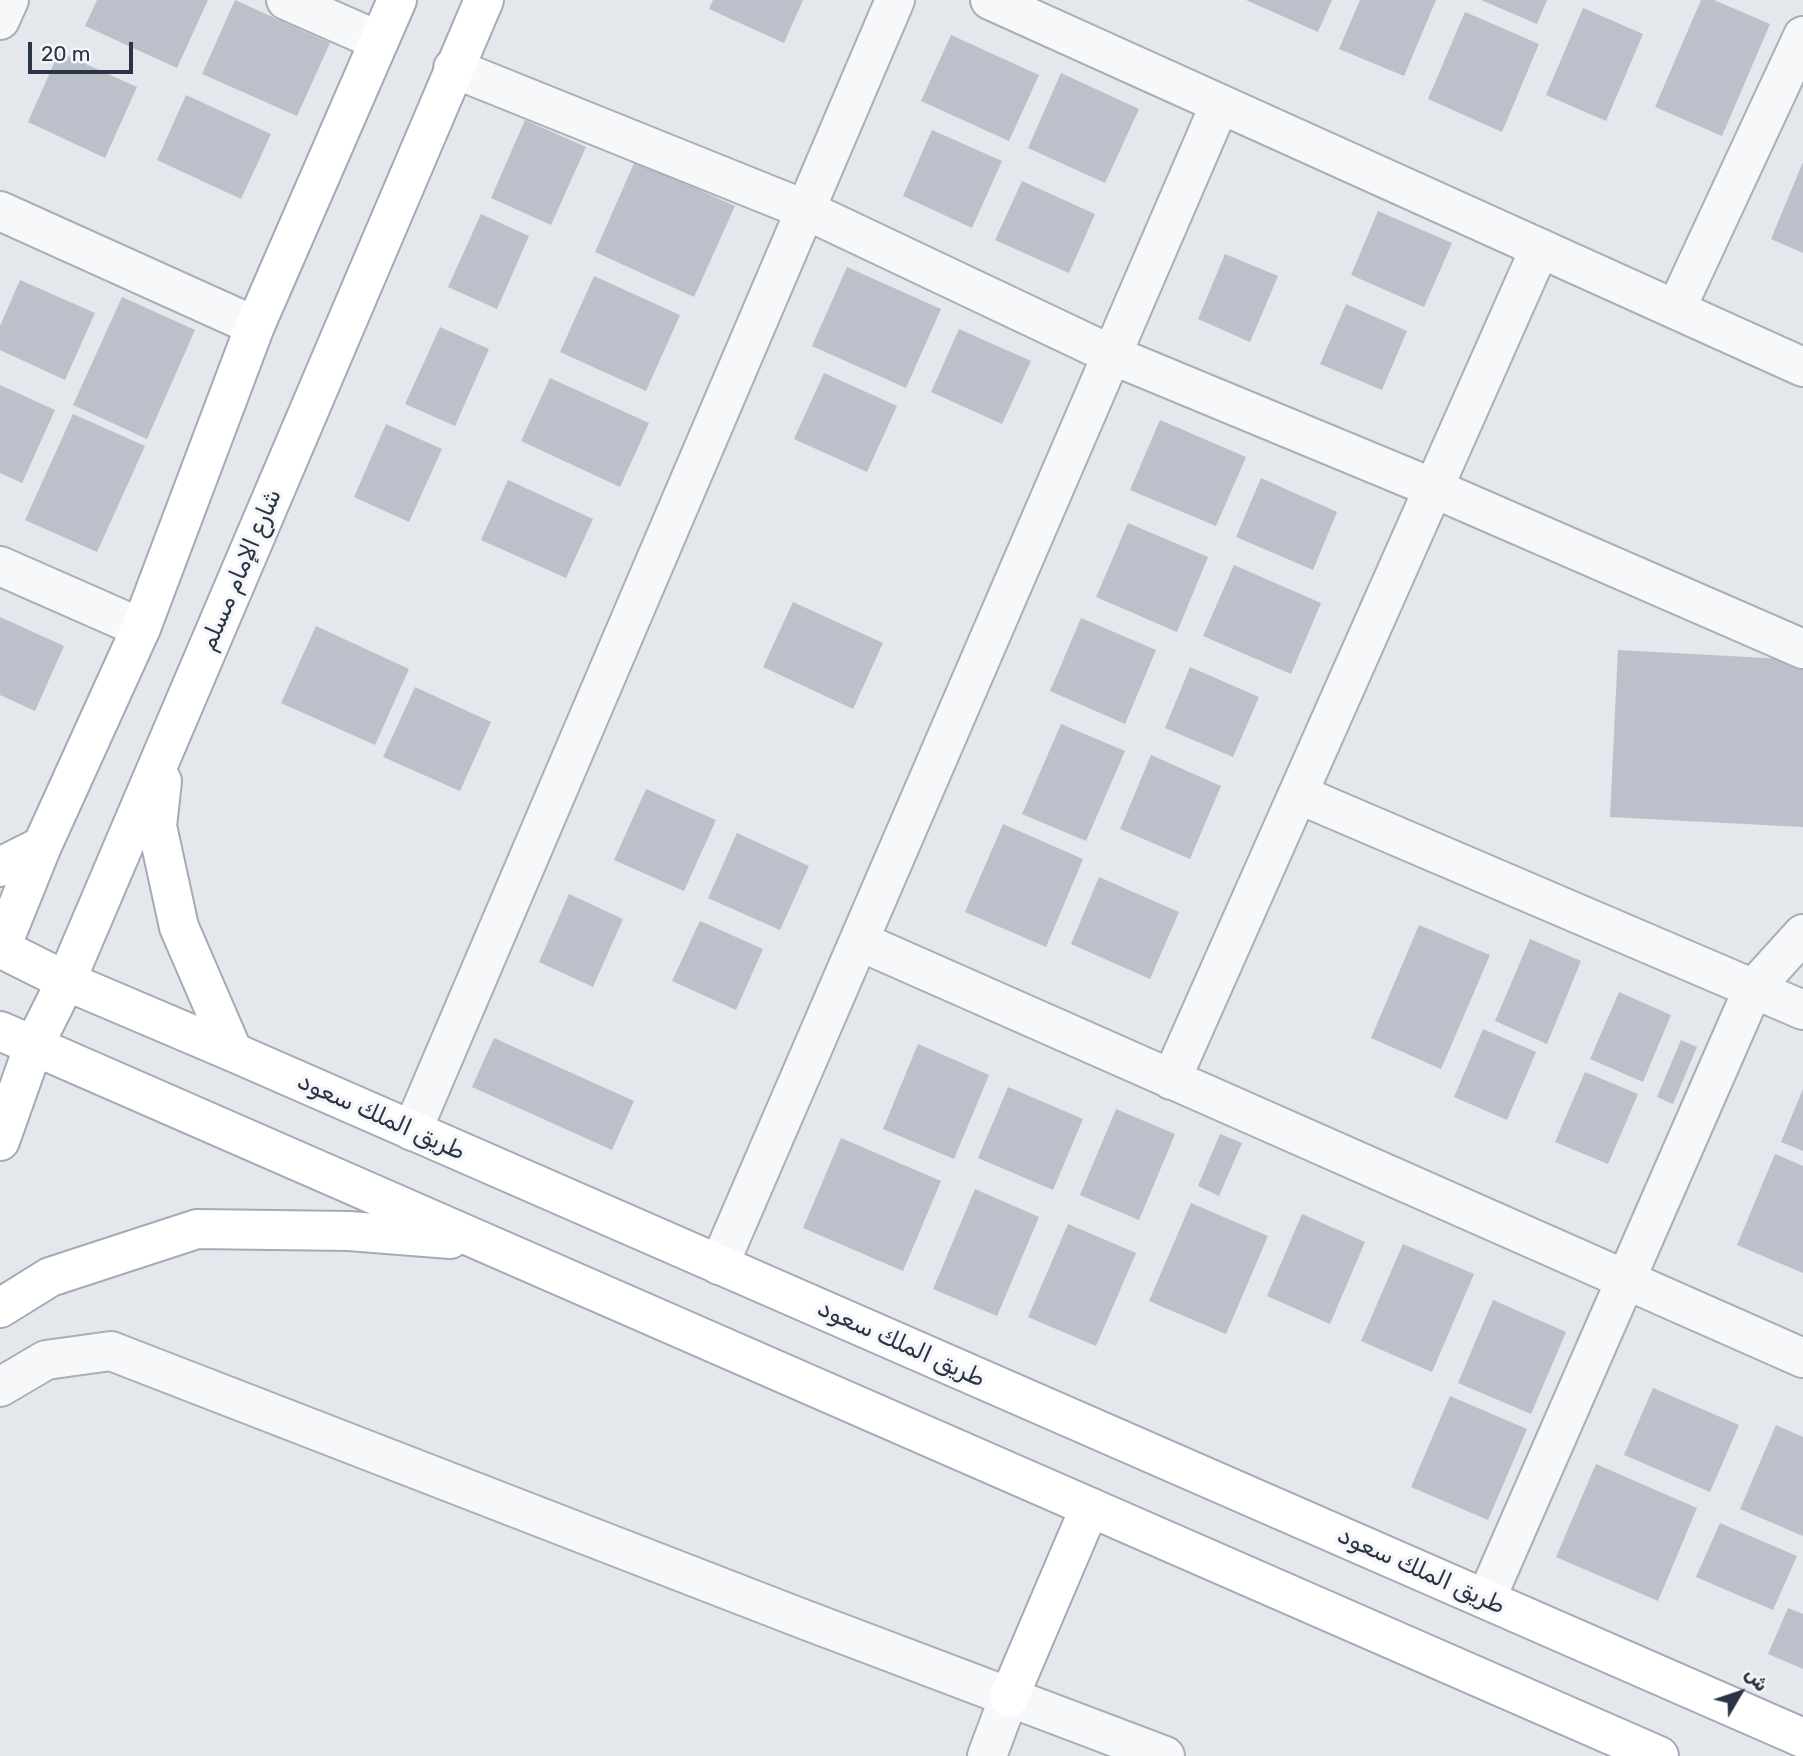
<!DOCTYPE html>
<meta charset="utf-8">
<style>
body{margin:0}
#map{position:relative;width:1803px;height:1756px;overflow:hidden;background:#e4e7ec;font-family:Rubik,"Noto Naskh Arabic",sans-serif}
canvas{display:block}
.north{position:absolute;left:1705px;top:1658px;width:70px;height:70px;-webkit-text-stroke:5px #f4f6f9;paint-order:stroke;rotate:51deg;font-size:19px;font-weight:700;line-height:28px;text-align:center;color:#2b3445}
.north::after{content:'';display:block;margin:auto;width:24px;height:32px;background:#2b3445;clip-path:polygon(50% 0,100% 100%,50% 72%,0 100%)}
.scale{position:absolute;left:28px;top:42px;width:105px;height:32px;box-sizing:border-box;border:4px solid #2b3445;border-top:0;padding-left:9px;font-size:21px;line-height:24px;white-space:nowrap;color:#2b3445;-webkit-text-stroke:5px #f4f6f9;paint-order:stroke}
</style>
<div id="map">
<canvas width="1803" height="1756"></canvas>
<div class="north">ش</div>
<div class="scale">20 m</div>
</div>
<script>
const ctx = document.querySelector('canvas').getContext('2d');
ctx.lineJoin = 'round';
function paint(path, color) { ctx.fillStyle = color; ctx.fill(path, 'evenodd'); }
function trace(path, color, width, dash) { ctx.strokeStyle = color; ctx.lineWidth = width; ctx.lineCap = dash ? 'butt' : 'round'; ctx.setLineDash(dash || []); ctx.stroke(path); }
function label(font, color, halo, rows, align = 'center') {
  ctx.font = font + ' Rubik,"Noto Naskh Arabic",sans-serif'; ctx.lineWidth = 7; ctx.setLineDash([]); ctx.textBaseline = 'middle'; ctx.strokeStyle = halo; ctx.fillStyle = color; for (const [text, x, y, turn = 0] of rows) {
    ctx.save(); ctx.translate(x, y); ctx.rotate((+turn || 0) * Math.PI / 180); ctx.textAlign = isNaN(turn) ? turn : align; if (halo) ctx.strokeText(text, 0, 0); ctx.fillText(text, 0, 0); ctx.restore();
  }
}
paint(new Path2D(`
 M 97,0 L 208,0 L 177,68 L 85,26 Z
 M 235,0 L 330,43 L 297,116 L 202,74 Z
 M 713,0 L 803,0 L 784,43 L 709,9 Z
 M 1246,0 L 1332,0 L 1318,32 Z
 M 1360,0 L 1436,0 L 1404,76 L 1339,49 Z
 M 1481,0 L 1547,0 L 1537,24 Z
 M 1701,0 L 1714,0 L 1770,24 L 1722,136 L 1655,107 Z
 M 1583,8 L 1643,34 L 1606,121 L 1546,95 Z
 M 1465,12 L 1539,44 L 1502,132 L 1428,99 Z
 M 951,35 L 1039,75 L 1009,141 L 921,101 Z
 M 59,52 L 137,87 L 105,158 L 28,122 Z
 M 1061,73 L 1139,109 L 1105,183 L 1028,148 Z
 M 186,95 L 271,134 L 241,199 L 157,160 Z
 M 525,120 L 586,147 L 551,225 L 491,198 Z
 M 932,130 L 1002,161 L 972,228 L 903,196 Z
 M 635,161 L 735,206 L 694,297 L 595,252 Z
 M 1803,162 L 1803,253 L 1771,239 Z
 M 1022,181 L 1095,214 L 1069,273 L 995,240 Z
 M 1378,211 L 1452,243 L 1424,307 L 1351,275 Z
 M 481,214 L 529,236 L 497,309 L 448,287 Z
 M 1225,254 L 1278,276 L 1250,342 L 1198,319 Z
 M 847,267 L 941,309 L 906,388 L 812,346 Z
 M 594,276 L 680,315 L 646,391 L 560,352 Z
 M 20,280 L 95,313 L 65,380 L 0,350 L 0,326 Z
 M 122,297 L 195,330 L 147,439 L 73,405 Z
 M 1346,304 L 1407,331 L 1382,390 L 1320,364 Z
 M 440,327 L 489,349 L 455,426 L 405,404 Z
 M 959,329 L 1031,361 L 1002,424 L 931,392 Z
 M 824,373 L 897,406 L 867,472 L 794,439 Z
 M 550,378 L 649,423 L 620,487 L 521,441 Z
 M 0,385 L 55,410 L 22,483 L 0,473 Z
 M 73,414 L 145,446 L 97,552 L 25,520 Z
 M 1160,420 L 1246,457 L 1216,526 L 1130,490 Z
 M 386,424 L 442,449 L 409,522 L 354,497 Z
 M 1261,478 L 1337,512 L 1313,570 L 1236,537 Z
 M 508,480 L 593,519 L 566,578 L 481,540 Z
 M 1128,523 L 1208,557 L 1177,632 L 1096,597 Z
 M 1234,565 L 1321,603 L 1291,674 L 1203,636 Z
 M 793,602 L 883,643 L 853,709 L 763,667 Z
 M 0,617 L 64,646 L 35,711 L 0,695 Z
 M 1081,618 L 1156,650 L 1125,724 L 1050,691 Z
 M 316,626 L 409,669 L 375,745 L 281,703 Z
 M 1618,650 L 1803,660 L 1803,827 L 1610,817 Z
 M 1190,667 L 1259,697 L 1233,757 L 1165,728 Z
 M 415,687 L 491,722 L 460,791 L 383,757 Z
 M 1061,724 L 1125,751 L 1086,841 L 1022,814 Z
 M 1151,755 L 1221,786 L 1190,859 L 1120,829 Z
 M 646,789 L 716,820 L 684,891 L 614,860 Z
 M 1003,824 L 1083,859 L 1046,947 L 965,912 Z
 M 737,833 L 809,866 L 780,930 L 708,898 Z
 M 1099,877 L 1179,912 L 1150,979 L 1071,944 Z
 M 569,894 L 623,919 L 593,987 L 539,962 Z
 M 700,921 L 763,949 L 736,1010 L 672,981 Z
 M 1419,925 L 1490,955 L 1441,1069 L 1371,1038 Z
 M 1530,939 L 1581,961 L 1547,1044 L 1495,1021 Z
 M 1619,992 L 1671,1015 L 1643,1082 L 1590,1059 Z
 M 1483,1029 L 1536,1052 L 1507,1120 L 1454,1097 Z
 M 494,1038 L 634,1101 L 612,1150 L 472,1087 Z
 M 1681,1040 L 1697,1047 L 1673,1104 L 1657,1097 Z
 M 918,1044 L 989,1075 L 954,1159 L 883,1129 Z
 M 1585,1072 L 1638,1094 L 1608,1164 L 1555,1142 Z
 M 1008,1087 L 1083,1119 L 1053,1190 L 978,1158 Z
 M 1803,1089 L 1803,1151 L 1781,1142 Z
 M 1116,1109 L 1175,1134 L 1139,1220 L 1080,1195 Z
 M 1220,1134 L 1242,1143 L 1219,1196 L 1198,1186 Z
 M 841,1138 L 941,1181 L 903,1271 L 803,1228 Z
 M 1775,1154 L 1803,1166 L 1803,1273 L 1737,1245 Z
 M 975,1189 L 1039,1217 L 997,1316 L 933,1289 Z
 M 1191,1203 L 1268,1236 L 1226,1334 L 1149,1301 Z
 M 1302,1214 L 1365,1242 L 1330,1324 L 1267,1296 Z
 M 1068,1224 L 1136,1253 L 1096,1346 L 1028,1317 Z
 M 1403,1244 L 1474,1274 L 1432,1372 L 1361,1341 Z
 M 1493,1300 L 1566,1332 L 1531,1414 L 1458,1383 Z
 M 1653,1388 L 1739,1425 L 1710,1492 L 1624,1455 Z
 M 1450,1396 L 1527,1429 L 1488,1520 L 1411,1487 Z
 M 1776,1425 L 1803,1437 L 1803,1536 L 1740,1509 Z
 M 1596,1464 L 1697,1508 L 1658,1601 L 1556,1557 Z
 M 1720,1523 L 1797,1556 L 1773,1610 L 1696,1577 Z
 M 1788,1608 L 1803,1614 L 1803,1669 L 1768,1654 Z`), '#bbc0ca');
const minor = new Path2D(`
 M 286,0 L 379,41
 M 990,0 L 1803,367
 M 0,20 L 9,0
 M 453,68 L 806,210 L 1112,355 L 1433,488 L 1803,649
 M 0,211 L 255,326
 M 1676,309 L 1803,36
 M 0,566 L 141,628
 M 1298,794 L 1803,1010
 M 859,941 L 1803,1358
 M 1171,1080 L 1540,248
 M 412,1131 L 895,0
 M 719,1265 L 1220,104
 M 0,1387 L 46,1360 L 111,1351 L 803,1619 L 1165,1756
 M 1486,1599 L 1753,989 L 1803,934
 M 987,1756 L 1009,1697`);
const major = new Path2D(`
 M 162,781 L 157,826 L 179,927 L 233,1052
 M 0,867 L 42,846
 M 0,948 L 66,981 L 233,1052 L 1803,1738
 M 0,950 L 42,846 L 141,628 L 255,326 L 397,0
 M 0,1031 L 1659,1756
 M 0,1141 L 34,1045 L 66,981 L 484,0
 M 0,1308 L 50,1277 L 197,1229 L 349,1231 L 450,1239
 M 1009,1697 L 1090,1507`);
trace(minor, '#a9aeb7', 42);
trace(major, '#a3abb8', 42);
trace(minor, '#f7f8fa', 38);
trace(major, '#fff', 38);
label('24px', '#2b3445', '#f4f6f9', [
 ["شارع الإمام مسلم",241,570,-67],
 ["طريق الملك سعود",381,1117,24],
 ["طريق الملك سعود",901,1344,24],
 ["طريق الملك سعود",1421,1571,24]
]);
</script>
